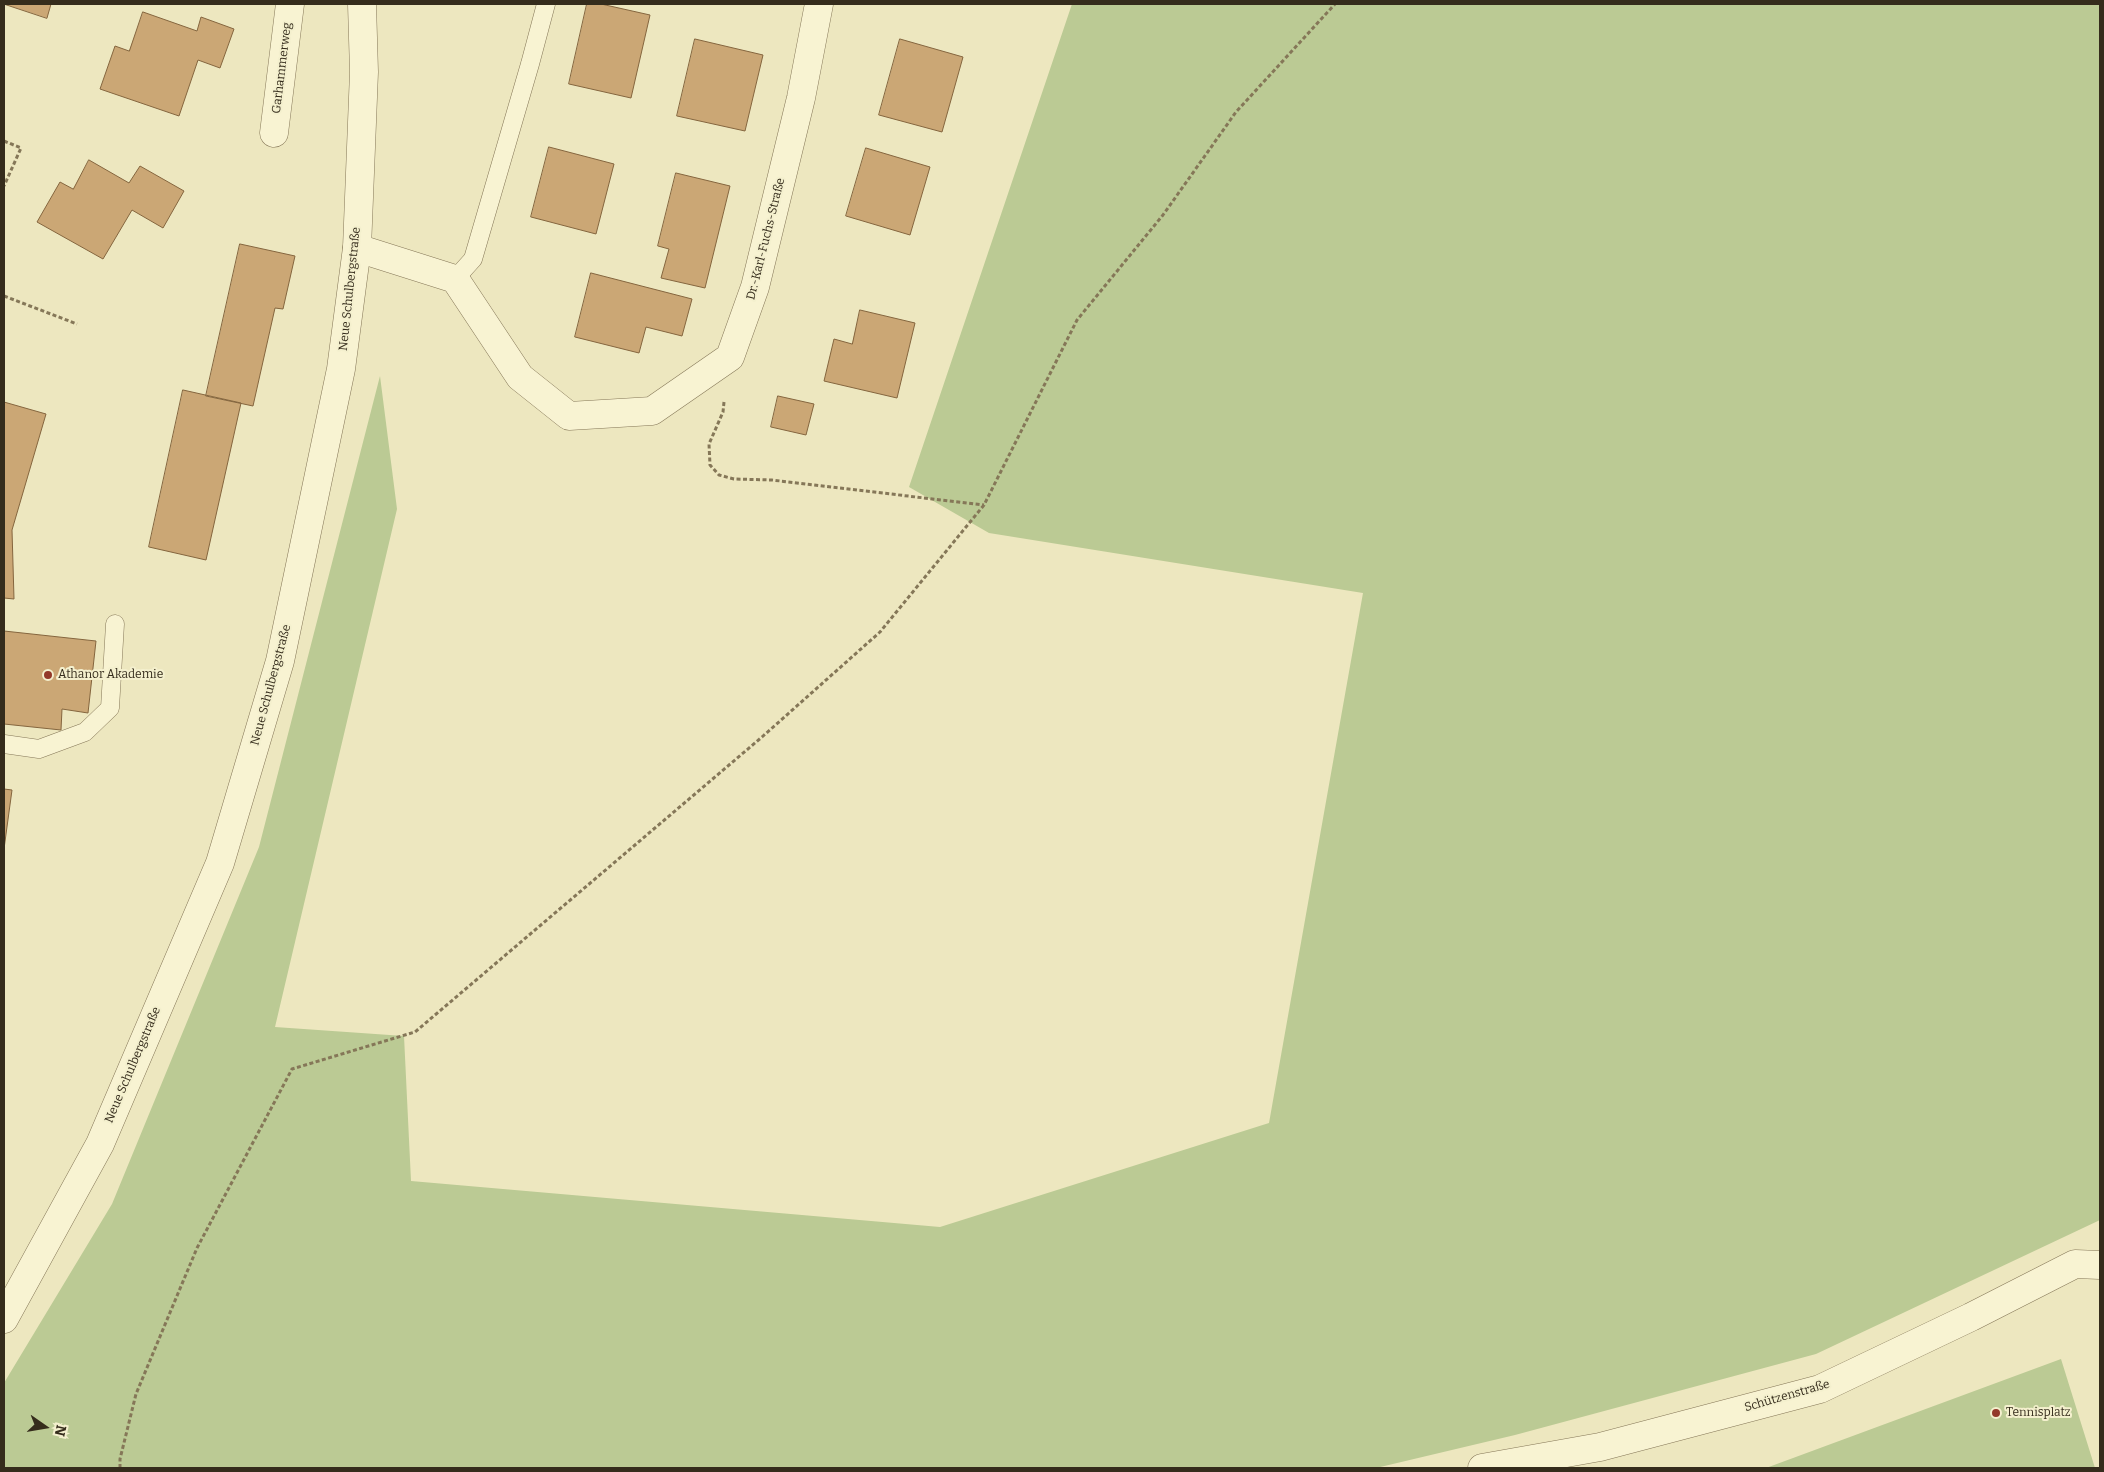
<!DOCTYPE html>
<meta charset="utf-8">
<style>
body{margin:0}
#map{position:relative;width:2104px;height:1472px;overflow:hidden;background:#ede7bf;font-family:Bitter,serif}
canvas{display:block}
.frame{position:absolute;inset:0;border:5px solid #352c1c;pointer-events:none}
.north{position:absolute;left:20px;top:1402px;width:50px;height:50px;-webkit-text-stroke:4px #f4f0ce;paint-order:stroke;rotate:103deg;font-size:14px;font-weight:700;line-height:20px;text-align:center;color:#352c1c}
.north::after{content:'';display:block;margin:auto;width:18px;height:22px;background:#352c1c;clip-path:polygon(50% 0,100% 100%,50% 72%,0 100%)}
</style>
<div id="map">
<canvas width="2104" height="1472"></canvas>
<div class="frame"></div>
<div class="north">N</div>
</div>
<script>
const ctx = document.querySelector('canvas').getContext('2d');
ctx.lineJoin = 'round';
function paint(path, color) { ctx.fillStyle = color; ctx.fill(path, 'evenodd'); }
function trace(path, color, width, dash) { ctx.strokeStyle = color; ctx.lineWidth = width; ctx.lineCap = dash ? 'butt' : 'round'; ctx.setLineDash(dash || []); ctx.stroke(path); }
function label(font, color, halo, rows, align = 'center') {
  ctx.font = font + ' Bitter,serif'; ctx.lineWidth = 4; ctx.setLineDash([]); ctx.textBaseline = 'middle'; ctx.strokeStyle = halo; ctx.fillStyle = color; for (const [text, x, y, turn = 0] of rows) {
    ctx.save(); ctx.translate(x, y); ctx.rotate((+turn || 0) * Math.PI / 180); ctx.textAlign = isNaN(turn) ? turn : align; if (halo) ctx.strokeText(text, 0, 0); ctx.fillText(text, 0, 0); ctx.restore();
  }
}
paint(new Path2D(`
 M 1072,4 L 2100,4 L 2100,1220 L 1816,1354 L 1515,1435 L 1376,1468 L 4,1468 L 4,1383 L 112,1204 L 259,847 L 380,376 L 397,509 L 275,1027 L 404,1036 L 411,1181 L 940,1227 L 1269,1123 L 1363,593 L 989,533 L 909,487 Z
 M 2061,1359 L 2095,1468 L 1766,1468 Z`), '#bbca94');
const building = new Path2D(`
 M 4,4 L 51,4 L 47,18 Z
 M 587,4 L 601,4 L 650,15 L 631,98 L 569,84 Z
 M 143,12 L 197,31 L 201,17 L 234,29 L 220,68 L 198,60 L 179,116 L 100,89 L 115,46 L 129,51 Z
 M 695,39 L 763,55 L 745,131 L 677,116 Z
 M 900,39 L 963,57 L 942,132 L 879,115 Z
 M 549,147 L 614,164 L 596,234 L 531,217 Z
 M 866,148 L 930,167 L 910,235 L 846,216 Z
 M 89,160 L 129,183 L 140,166 L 184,191 L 163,228 L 132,210 L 103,259 L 37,222 L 60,182 L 73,189 Z
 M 676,173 L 730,186 L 705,288 L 661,278 L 669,249 L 658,246 Z
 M 240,244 L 295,256 L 283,309 L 275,308 L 253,406 L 206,396 Z
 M 591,273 L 692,299 L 682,336 L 646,327 L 639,353 L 575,337 Z
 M 860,310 L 915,323 L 897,398 L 824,381 L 834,339 L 852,344 Z
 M 183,390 L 241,403 L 206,560 L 149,547 Z
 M 778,396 L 814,404 L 806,435 L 771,427 Z
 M 4,402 L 46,414 L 12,530 L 14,599 L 4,598 Z
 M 4,631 L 96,641 L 88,713 L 62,709 L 61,730 L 4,724 Z
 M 4,789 L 12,790 L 4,849 Z`);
paint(building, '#cba775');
trace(building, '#84653e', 1);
const service = new Path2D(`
 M 455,279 L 473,259 L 530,64 L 546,4
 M 4,744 L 39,749 L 85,732 L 110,708 L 115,624`);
const minor = new Path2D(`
 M 274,133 L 290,4
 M 357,248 L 455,279 L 520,377 L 569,416 L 652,411 L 730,357 L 755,287 L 801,98 L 819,4
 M 1482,1468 L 1600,1447 L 1820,1389 L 1971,1317 L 2075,1264 L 2100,1265`);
const tertiary = new Path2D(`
 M 4,1319 L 100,1144 L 220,863 L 280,661 L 341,369 L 357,248 L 364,72 L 362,4`);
trace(service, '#857758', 19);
trace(minor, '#857758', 29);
trace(tertiary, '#857758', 29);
trace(new Path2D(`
 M 4,141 L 21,148 L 4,186
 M 4,296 L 77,324
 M 724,402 L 723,412 L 709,444 L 710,465 L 719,475 L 734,479 L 772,480 L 984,505
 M 120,1468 L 120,1459 L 136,1394 L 197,1248 L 292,1069 L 415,1032 L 762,737 L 880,632 L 984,505 L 1077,320 L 1163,215 L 1236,112 L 1335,4`), '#857758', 3, [4, 2.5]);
trace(service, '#f8f3d2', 18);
trace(minor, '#f8f3d2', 28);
trace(tertiary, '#f8f3d2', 28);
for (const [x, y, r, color] of [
 [48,675,5,"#933929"],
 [1996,1413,5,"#933929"]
]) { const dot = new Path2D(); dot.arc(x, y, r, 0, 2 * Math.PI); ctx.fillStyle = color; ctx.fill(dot); trace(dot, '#f4f0ce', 2); }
label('12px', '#352c1c', '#f4f0ce', [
 ["Garhammerweg",282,68,-83],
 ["Dr.-Karl-Fuchs-Straße",766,239,-76],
 ["Neue Schulbergstraße",350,289,-84],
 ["Neue Schulbergstraße",271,685,-75],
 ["Neue Schulbergstraße",133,1065,-67],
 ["Schützenstraße",1787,1396,-16]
]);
label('12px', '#352c1c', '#f4f0ce', [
 ["Athanor Akademie",58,675],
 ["Tennisplatz",2006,1413]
], 'left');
</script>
